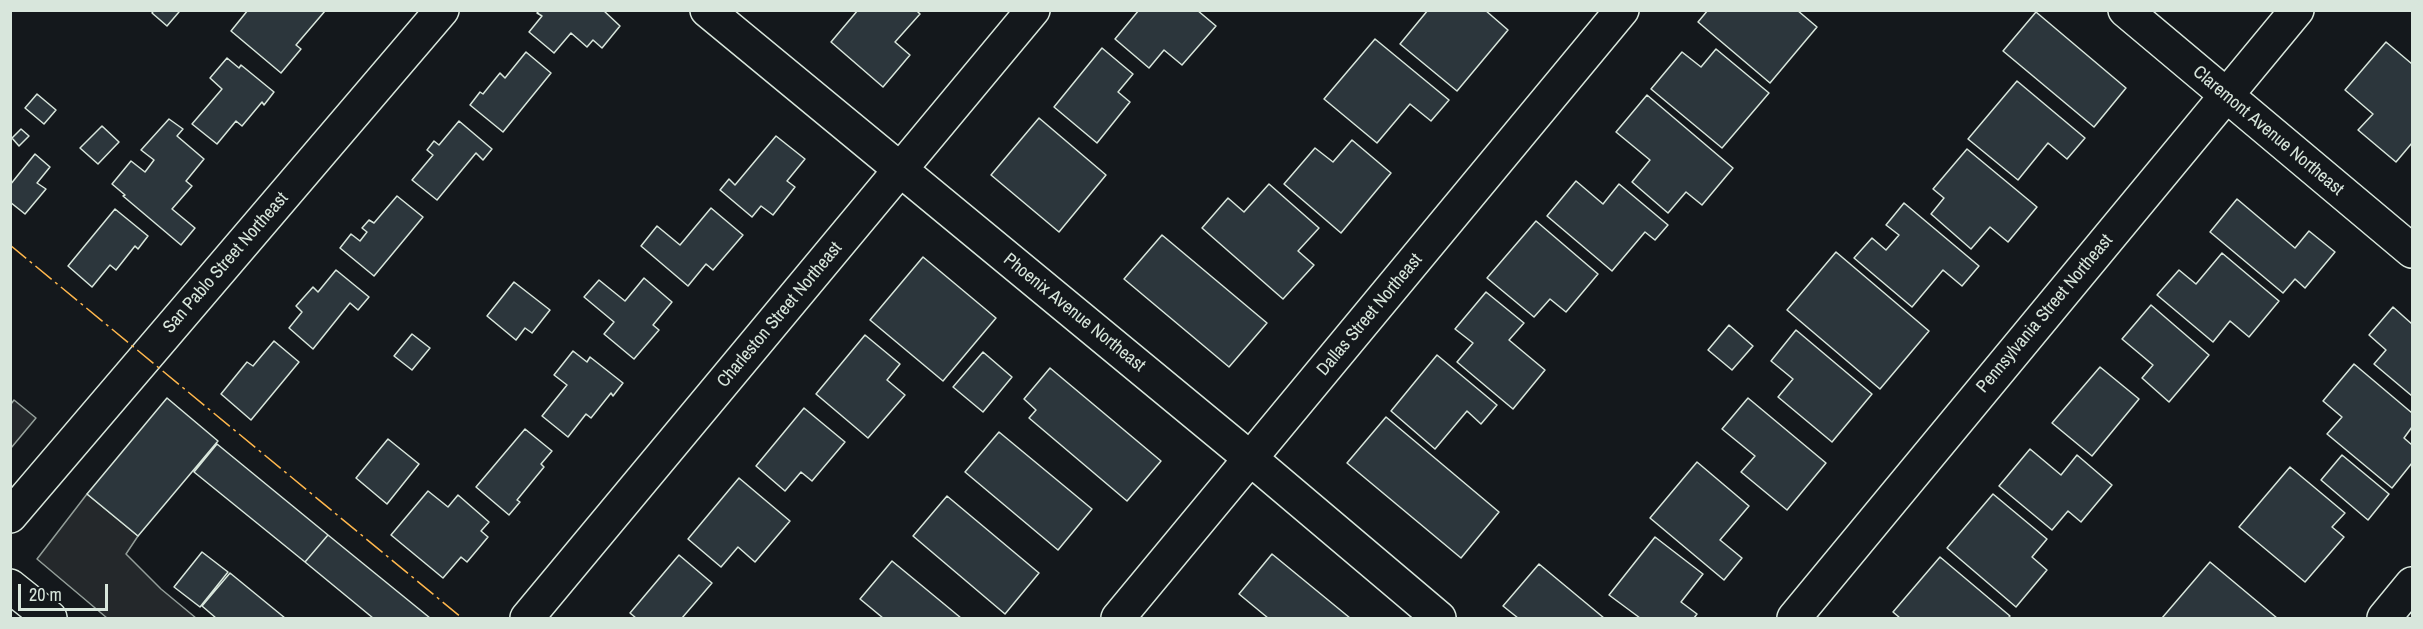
<!DOCTYPE html>
<style>
body{margin:0}
#map{position:relative;width:2423px;height:629px;overflow:hidden;background:#14181c;font-family:"Archivo Narrow",sans-serif}
canvas{display:block}
.frame{position:absolute;inset:0;border:12px solid #d8e6dc;pointer-events:none}
.scale{position:absolute;left:18px;top:584px;width:90px;height:27px;box-sizing:border-box;border:3px solid #d8e6dc;border-top:0;padding-left:8px;font-size:18px;line-height:21px;white-space:nowrap;color:#d8e6dc;-webkit-text-stroke:4px #14181c;paint-order:stroke}
</style>
<div id="map">
<canvas width="2423" height="629"></canvas>
<div class="frame"></div>
<div class="scale">20 m</div>
</div>
<script>
const ctx = document.querySelector('canvas').getContext('2d');
ctx.lineJoin = 'round';
function paint(path, color) { ctx.fillStyle = color; ctx.fill(path, 'evenodd'); }
function trace(path, color, width, dash) { ctx.strokeStyle = color; ctx.lineWidth = width; ctx.lineCap = dash ? 'butt' : 'round'; ctx.setLineDash(dash || []); ctx.stroke(path); }
function label(font, color, halo, rows, align = 'center') {
  ctx.font = font + ' "Archivo Narrow",sans-serif'; ctx.lineWidth = 4.5; ctx.setLineDash([]); ctx.textBaseline = 'middle'; ctx.strokeStyle = halo; ctx.fillStyle = color; for (const [text, x, y, turn = 0] of rows) {
    ctx.save(); ctx.translate(x, y); ctx.rotate((+turn || 0) * Math.PI / 180); ctx.textAlign = isNaN(turn) ? turn : align; if (halo) ctx.strokeText(text, 0, 0); ctx.fillText(text, 0, 0); ctx.restore();
  }
}
const parking = new Path2D(`
 M 14,400 L 36,418 L 11,448 L 11,404 Z
 M 87,494 L 138,536 L 126,554 L 161,589 L 196,618 L 107,618 L 37,559 Z`);
paint(parking, '#24282b');
trace(parking, '#939e99', 1.5);
const building = new Path2D(`
 M 154,10 L 178,10 L 179,12 L 167,26 L 152,13 Z
 M 248,10 L 324,10 L 325,11 L 296,45 L 301,49 L 281,73 L 231,31 Z
 M 540,10 L 603,10 L 620,26 L 602,48 L 593,40 L 587,47 L 571,33 L 554,53 L 529,32 L 542,16 L 537,13 Z
 M 858,10 L 916,10 L 920,14 L 895,42 L 910,55 L 883,87 L 831,42 Z
 M 1139,10 L 1197,10 L 1216,26 L 1182,65 L 1164,50 L 1149,68 L 1115,39 Z
 M 1428,10 L 1485,10 L 1508,30 L 1457,91 L 1400,44 Z
 M 1708,10 L 1797,10 L 1817,27 L 1770,83 L 1698,22 Z
 M 2036,12 L 2126,88 L 2094,127 L 2003,51 Z
 M 1375,39 L 1449,100 L 1431,121 L 1410,104 L 1377,143 L 1324,99 Z
 M 2386,42 L 2412,64 L 2412,143 L 2396,162 L 2358,130 L 2373,114 L 2345,90 Z
 M 1102,48 L 1133,74 L 1118,92 L 1130,102 L 1097,143 L 1054,107 Z
 M 1716,49 L 1769,93 L 1722,148 L 1651,89 L 1682,52 L 1701,67 Z
 M 526,52 L 551,73 L 503,132 L 470,105 L 480,92 L 483,94 L 500,73 L 505,78 Z
 M 227,58 L 239,68 L 241,65 L 274,92 L 264,105 L 262,102 L 242,126 L 236,121 L 217,144 L 192,124 L 222,89 L 210,78 Z
 M 2017,81 L 2085,138 L 2067,159 L 2048,143 L 2018,180 L 1968,139 Z
 M 37,94 L 56,110 L 44,124 L 25,108 Z
 M 1647,95 L 1733,168 L 1702,205 L 1686,192 L 1668,213 L 1632,182 L 1650,160 L 1616,132 Z
 M 1039,118 L 1106,175 L 1059,232 L 991,175 Z
 M 169,119 L 183,129 L 177,136 L 204,159 L 186,181 L 192,186 L 172,209 L 195,228 L 181,245 L 123,196 L 125,195 L 112,184 L 131,161 L 145,172 L 154,160 L 141,150 Z
 M 459,121 L 492,149 L 483,160 L 476,153 L 437,200 L 412,180 L 433,155 L 427,150 L 434,141 L 439,145 Z
 M 102,126 L 119,142 L 98,164 L 80,148 Z
 M 21,129 L 29,136 L 19,146 L 12,138 Z
 M 776,136 L 805,159 L 787,181 L 795,187 L 773,215 L 761,206 L 752,217 L 720,190 L 729,179 L 735,185 Z
 M 1352,140 L 1391,173 L 1341,233 L 1284,184 L 1315,148 L 1333,162 Z
 M 1967,149 L 2037,207 L 2008,242 L 1990,227 L 1971,249 L 1931,214 L 1944,198 L 1933,189 Z
 M 35,154 L 50,167 L 37,183 L 46,189 L 25,214 L 10,202 L 10,185 Z
 M 1576,181 L 1603,204 L 1619,184 L 1668,225 L 1655,240 L 1645,232 L 1612,271 L 1547,216 Z
 M 1269,184 L 1319,228 L 1298,251 L 1314,265 L 1283,299 L 1202,228 L 1228,198 L 1244,212 Z
 M 397,196 L 423,217 L 374,276 L 340,248 L 351,234 L 360,241 L 367,232 L 362,228 L 369,220 L 374,223 Z
 M 2237,199 L 2295,248 L 2309,231 L 2335,252 L 2305,288 L 2295,279 L 2283,293 L 2210,232 Z
 M 1904,203 L 1979,266 L 1962,286 L 1943,270 L 1912,307 L 1854,258 L 1872,238 L 1886,250 L 1899,235 L 1886,225 Z
 M 711,208 L 743,235 L 713,270 L 706,264 L 688,286 L 641,246 L 657,226 L 680,245 Z
 M 115,209 L 148,236 L 138,249 L 135,246 L 116,270 L 110,265 L 92,287 L 68,266 Z
 M 1536,221 L 1598,274 L 1566,312 L 1550,299 L 1534,317 L 1487,278 Z
 M 1162,235 L 1267,323 L 1229,367 L 1124,279 Z
 M 1836,252 L 1929,331 L 1880,389 L 1787,310 Z
 M 2222,253 L 2279,301 L 2249,337 L 2230,321 L 2213,342 L 2157,295 L 2179,270 L 2196,284 Z
 M 923,257 L 996,318 L 943,381 L 870,320 Z
 M 336,270 L 369,297 L 358,310 L 350,303 L 313,349 L 289,328 L 302,312 L 296,306 L 313,287 L 318,292 Z
 M 644,278 L 672,302 L 653,325 L 659,330 L 634,359 L 604,334 L 614,322 L 584,297 L 599,280 L 625,301 Z
 M 514,282 L 550,310 L 532,333 L 525,328 L 516,340 L 487,316 Z
 M 1486,292 L 1524,323 L 1509,340 L 1545,370 L 1513,409 L 1457,362 L 1473,343 L 1455,329 Z
 M 2151,305 L 2209,355 L 2169,402 L 2142,378 L 2153,365 L 2122,339 Z
 M 2393,307 L 2412,324 L 2412,396 L 2374,364 L 2386,350 L 2369,335 Z
 M 1729,325 L 1753,346 L 1732,370 L 1708,350 Z
 M 1796,330 L 1872,394 L 1832,442 L 1778,397 L 1793,379 L 1771,361 Z
 M 412,334 L 430,348 L 412,370 L 394,356 Z
 M 865,335 L 900,364 L 887,380 L 905,395 L 868,438 L 816,394 Z
 M 274,341 L 299,362 L 251,420 L 221,394 L 247,362 L 253,366 Z
 M 573,351 L 587,362 L 590,357 L 623,383 L 613,396 L 611,393 L 591,418 L 586,414 L 568,437 L 542,416 L 567,385 L 554,375 Z
 M 983,352 L 1012,377 L 983,412 L 953,387 Z
 M 1437,355 L 1497,405 L 1481,424 L 1467,411 L 1435,449 L 1391,411 Z
 M 2354,364 L 2412,413 L 2412,427 L 2404,438 L 2412,445 L 2412,463 L 2392,488 L 2327,434 L 2342,417 L 2323,401 Z
 M 2100,367 L 2139,399 L 2092,456 L 2052,423 Z
 M 1050,368 L 1161,461 L 1127,501 L 1029,418 L 1036,410 L 1024,399 Z
 M 167,398 L 218,441 L 138,536 L 87,494 Z
 M 1748,398 L 1826,463 L 1787,510 L 1741,472 L 1755,456 L 1722,429 Z
 M 804,408 L 845,442 L 812,481 L 801,472 L 785,491 L 756,466 Z
 M 1386,417 L 1499,512 L 1461,558 L 1347,463 Z
 M 525,429 L 552,451 L 541,464 L 544,467 L 517,500 L 520,502 L 509,515 L 476,487 Z
 M 999,432 L 1092,509 L 1058,550 L 965,472 Z
 M 388,439 L 419,464 L 387,504 L 356,478 Z
 M 217,444 L 328,535 L 305,562 L 194,472 Z
 M 2030,449 L 2061,475 L 2077,455 L 2112,485 L 2081,522 L 2068,511 L 2052,530 L 1999,486 Z
 M 2342,455 L 2389,494 L 2368,520 L 2321,480 Z
 M 1697,462 L 1749,506 L 1720,540 L 1742,558 L 1724,580 L 1650,518 Z
 M 2290,467 L 2345,513 L 2332,527 L 2344,537 L 2305,582 L 2239,527 Z
 M 739,478 L 790,521 L 755,562 L 738,547 L 721,567 L 688,539 Z
 M 428,491 L 448,507 L 458,495 L 489,522 L 481,531 L 488,537 L 467,562 L 461,557 L 443,578 L 391,535 Z
 M 1993,494 L 2047,539 L 2032,557 L 2047,570 L 2016,607 L 1947,548 Z
 M 947,496 L 1039,573 L 1005,614 L 913,536 Z
 M 328,535 L 430,618 L 373,618 L 305,562 Z
 M 1655,537 L 1703,574 L 1681,602 L 1697,614 L 1694,618 L 1640,618 L 1609,595 Z
 M 202,552 L 228,572 L 200,607 L 174,587 Z
 M 1272,554 L 1350,618 L 1268,618 L 1239,594 Z
 M 679,555 L 712,583 L 682,618 L 636,618 L 630,613 Z
 M 1940,557 L 2010,616 L 2008,618 L 1900,618 L 1893,612 Z
 M 892,561 L 961,618 L 883,618 L 860,599 Z
 M 2210,562 L 2277,618 L 2162,618 Z
 M 1539,564 L 1604,618 L 1518,618 L 1503,606 Z
 M 230,573 L 285,618 L 216,618 L 202,606 Z`);
paint(building, '#2c363c');
trace(building, '#d8e6dc', 1.5);
const minor = new Path2D(`
 M 707,10 L 1251,459 L 1439,618
 M 2125,10 L 2412,251
 M 10,516 L 442,10
 M 527,618 L 1033,10
 M 1118,618 L 1622,10
 M 1794,618 L 2297,10
 M 2384,618 L 2412,584`);
const major = new Path2D(`
 M 10,586 L 50,618`);
trace(minor, '#d8e6dc', 36);
trace(major, '#d8e6dc', 36);
trace(minor, '#14181c', 33);
trace(major, '#14181c', 33);
trace(new Path2D(`
 M 10,245 L 462,618`), '#ffb74d', 1.5, [21, 4.5, 3, 4.5]);
label('18px', '#d8e6dc', '#14181c', [
 ["Claremont Avenue Northeast",2268,131,40],
 ["San Pablo Street Northeast",226,263,-49],
 ["Phoenix Avenue Northeast",1074,313,39],
 ["Pennsylvania Street Northeast",2045,314,-50],
 ["Charleston Street Northeast",780,315,-50],
 ["Dallas Street Northeast",1370,315,-50]
]);
</script>
